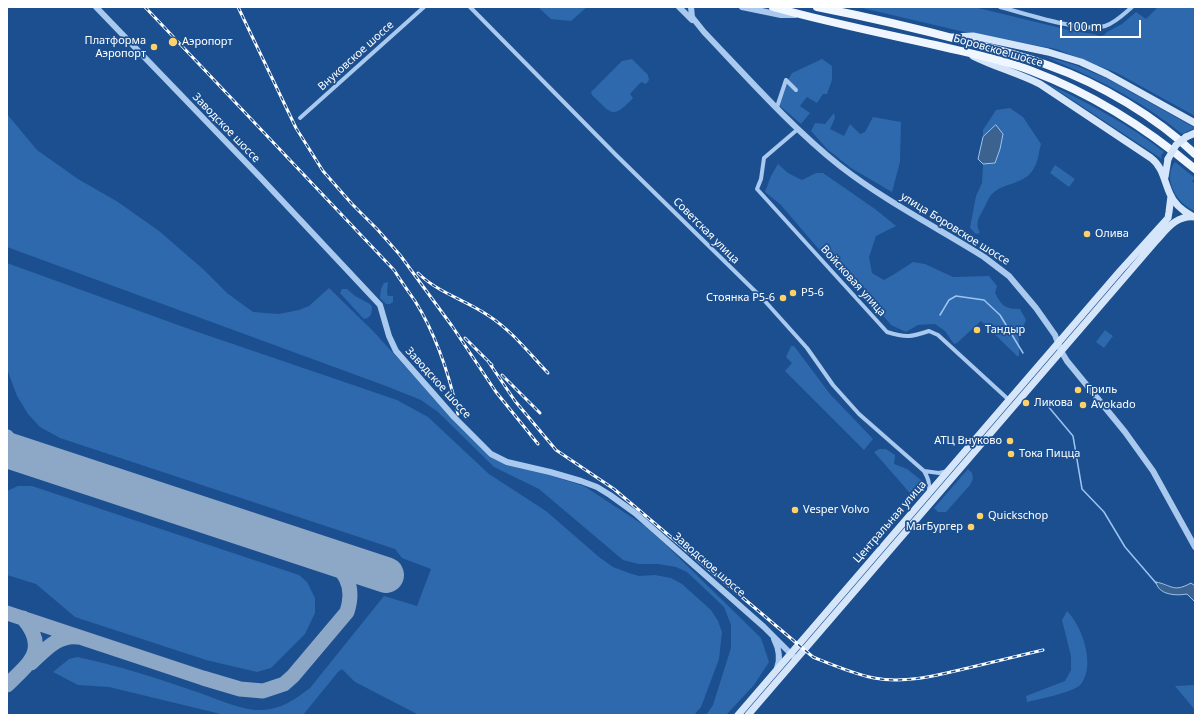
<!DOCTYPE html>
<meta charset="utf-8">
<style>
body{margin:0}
#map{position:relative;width:1202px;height:722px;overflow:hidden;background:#1b4f8f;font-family:"Noto Sans",sans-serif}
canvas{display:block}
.frame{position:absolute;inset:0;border:8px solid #fff;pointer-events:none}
.scale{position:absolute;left:1060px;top:20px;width:81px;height:18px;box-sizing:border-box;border:2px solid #fff;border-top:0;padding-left:5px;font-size:12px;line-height:14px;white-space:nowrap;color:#fff;-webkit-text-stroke:3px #1b4f8f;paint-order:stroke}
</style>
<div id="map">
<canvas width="1202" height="722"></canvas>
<div class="frame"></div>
<div class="scale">100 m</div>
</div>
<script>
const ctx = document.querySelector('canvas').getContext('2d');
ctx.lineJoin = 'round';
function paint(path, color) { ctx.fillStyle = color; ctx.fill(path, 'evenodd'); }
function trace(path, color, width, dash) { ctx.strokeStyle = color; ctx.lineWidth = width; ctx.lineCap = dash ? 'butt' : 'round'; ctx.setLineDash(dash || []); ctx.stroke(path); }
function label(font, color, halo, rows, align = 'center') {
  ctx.font = font + ' "Noto Sans",sans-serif'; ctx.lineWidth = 3.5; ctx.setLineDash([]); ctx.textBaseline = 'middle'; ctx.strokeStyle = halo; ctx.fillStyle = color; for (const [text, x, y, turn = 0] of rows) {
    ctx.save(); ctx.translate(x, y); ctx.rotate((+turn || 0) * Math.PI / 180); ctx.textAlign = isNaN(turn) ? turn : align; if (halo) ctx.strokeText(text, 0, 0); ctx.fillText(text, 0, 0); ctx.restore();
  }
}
paint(new Path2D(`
 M 538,7 L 587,7 L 571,21 L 551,19 Z
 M 858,7 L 974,7 L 1073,31 L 1094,34 L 1099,36 L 1104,35 L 1107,32 L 1122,24 L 1136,12 L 1146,19 L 1158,7 L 1195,7 L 1195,116 L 1117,73 L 1056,49 L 960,31 Z
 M 1043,56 L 1075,65 L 1108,79 L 1195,128 L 1182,134 C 1141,100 1092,76 1043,56 Z
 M 632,59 L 648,75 L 649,80 L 646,84 L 641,82 L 630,94 L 633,98 C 612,120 612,114 592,95 L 591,92 L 622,61 Z
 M 822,59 L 832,66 L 832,80 L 827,94 L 823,94 L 817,103 L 807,97 L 800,106 L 810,113 L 801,124 L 779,105 L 787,82 L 792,73 Z
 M 1048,84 C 1089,103 1128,124 1164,152 L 1161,155 L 1162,159 Z
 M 1010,108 L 1023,117 L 1041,144 C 1039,151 1038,162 1034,168 C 1025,185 1004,182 992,194 C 988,198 986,205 983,210 C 978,219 975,223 980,233 L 976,234 L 970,228 L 976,196 L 982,183 L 983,164 L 995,163 L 996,125 L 983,137 L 983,130 L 996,110 Z
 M 834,113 L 835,118 L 830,129 L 844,136 L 850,124 L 860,134 L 865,132 L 873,117 L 901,122 L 900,162 L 892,192 L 851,168 L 827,149 L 811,131 L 815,123 L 825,124 Z
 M 7,114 L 37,150 L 78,179 L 118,202 L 159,231 L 203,269 L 227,293 L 253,312 L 279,314 L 299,310 L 309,306 L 329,288 L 373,331 L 451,417 L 494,458 L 584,486 L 645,526 L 665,544 L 761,638 L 769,662 L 754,685 L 726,715 L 706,715 L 713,705 L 731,648 L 731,625 L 724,607 L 687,572 L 676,567 L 658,564 L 639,564 L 623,560 L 539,489 L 494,467 L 438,412 L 421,400 L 386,386 L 7,247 Z
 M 1175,162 L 1195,178 L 1192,181 L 1195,184 L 1195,211 C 1177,204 1162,179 1175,162 Z
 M 778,164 L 788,173 L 802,180 L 816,173 L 823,173 L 875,209 L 896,226 L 876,236 L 869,257 L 872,273 L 884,280 L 896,273 L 913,262 L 925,264 L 953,277 L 989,276 L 997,286 L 995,293 C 1002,306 1005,309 1020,309 L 1026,320 L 1019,337 L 1019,356 L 1017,356 L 981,321 L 957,343 L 954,344 L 945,331 L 935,324 L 918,325 L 906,332 L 891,325 L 875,306 L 857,279 L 841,275 L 780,204 L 765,192 L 771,176 Z
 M 1055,165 L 1075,179 L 1069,187 L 1050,173 Z
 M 7,263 L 189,329 L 397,400 L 428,417 L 489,474 L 546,511 L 599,557 L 613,567 L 629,573 L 639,576 L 655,575 L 671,578 L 682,584 L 711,610 L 718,621 L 722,632 L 719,659 L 701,707 L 694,715 L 419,715 L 355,682 L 342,669 L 338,672 L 303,715 L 225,715 L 109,687 L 78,685 L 53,672 L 69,659 L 77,657 C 116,665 154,677 191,690 C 211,696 241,711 261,710 C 280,710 296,699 310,688 L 384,596 L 417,606 L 431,569 L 402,558 L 395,549 L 60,438 L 40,427 L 28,414 L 17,396 L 7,369 Z
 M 388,282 L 387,293 L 388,296 L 393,296 L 393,302 L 390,304 L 386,304 L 380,298 L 381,289 L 384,283 Z
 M 342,289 L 347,289 L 355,296 L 370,304 L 372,307 C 372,313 371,318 364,319 L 361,316 L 340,293 Z
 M 1105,330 L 1113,336 L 1104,348 L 1096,342 Z
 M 791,346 L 794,346 L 830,394 L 873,439 L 864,450 L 785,371 L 792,363 L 786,357 Z
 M 879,449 L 886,449 L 895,455 L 894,464 L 907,469 L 926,484 C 927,490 922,494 918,498 L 909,492 L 874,452 Z
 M 968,469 L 972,473 L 973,479 L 970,485 L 946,512 L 938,512 L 934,508 Z
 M 18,486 L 32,486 L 299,575 L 307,582 L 315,598 L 315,613 L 305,634 L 271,668 L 257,672 L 206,660 L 75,617 L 36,584 L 7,575 L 7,491 Z
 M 1067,611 C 1082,626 1096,665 1081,684 C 1073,693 1039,699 1027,702 L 1026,696 L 1065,681 L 1071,670 L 1071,656 L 1062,620 Z
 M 1195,685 L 1195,710 L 1175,686 Z`), '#2e69ad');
const water = new Path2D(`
 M 996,125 L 1003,134 L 1000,149 L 995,163 L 983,164 L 978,159 L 983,137 Z
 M 1156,582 C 1172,585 1173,593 1191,583 L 1195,586 L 1195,602 L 1187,594 C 1176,596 1158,595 1156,582 Z`);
paint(water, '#3c6290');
trace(water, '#9cc4f0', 1);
trace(new Path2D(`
 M 940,315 L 949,300 L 956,296 L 984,300 L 1000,315 L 1023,353
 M 1047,405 L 1073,436 L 1082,489 L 1104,512 L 1125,547 L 1156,583`), '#9cc4f0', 1.5);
trace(new Path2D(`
 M 7,437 L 19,454
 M 7,613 L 203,678 L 240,689 L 263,691 L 284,684 L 293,676 L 347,612 C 356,584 344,569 322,555
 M 31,663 C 44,651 58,634 78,637
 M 7,685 C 30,663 49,649 23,618`), '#8da7c7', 15);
trace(new Path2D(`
 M 7,450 L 386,575`), '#8da7c7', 36);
trace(new Path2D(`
 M 470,7 L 616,155 L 763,299 L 807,348 L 833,385 L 859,414 L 924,471 C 928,478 930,483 929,491
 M 1000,7 C 1024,13 1082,33 1105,26 C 1115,23 1124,14 1132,7
 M 777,107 L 786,80 L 796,90
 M 300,118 L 424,7
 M 798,129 L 764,158 L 761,179 L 757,189 L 887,332 C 906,338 911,337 929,331 L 938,335 L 1009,400
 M 924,471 L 939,473 L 948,471`), '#a9c9ee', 4);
trace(new Path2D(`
 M 96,7 L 259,176 L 380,305 L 389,336 L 396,351 L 454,417 L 491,454 L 507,462 L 550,472 L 581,481 L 597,487 L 610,495 L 635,513 L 764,627 L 793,656
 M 679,7 L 692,20
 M 691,7 L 692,17 L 704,32 C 747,77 791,127 840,166 C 885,201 936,227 984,257 L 1009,276 L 1036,308 L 1055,335 L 1061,351 L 1067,361 L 1125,432 L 1153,471 L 1195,547
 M 742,7 L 781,15 L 795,15
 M 774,639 C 779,649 781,658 777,668`), '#a9c9ee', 6);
trace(new Path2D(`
 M 953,37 L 973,36 L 1048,52 L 1081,62 L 1107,74 L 1195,123
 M 973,56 C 995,67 1018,73 1040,84 L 1151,158 C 1163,167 1164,181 1170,194 C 1174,204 1183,211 1192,216
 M 1186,137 L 1195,133
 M 1165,177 L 1168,159
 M 738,715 L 1120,271 L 1168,218 L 1169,212 L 1171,196
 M 748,715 L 1155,242 C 1167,229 1176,215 1195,217`), '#d6e6fa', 7);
trace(new Path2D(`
 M 773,7 C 826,22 881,33 935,45 C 968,53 1001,59 1032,71 C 1093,94 1145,127 1195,169
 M 817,7 C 868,17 919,29 968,42 C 996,49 1024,56 1050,66 C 1101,84 1156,117 1195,154`), '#f0f6ff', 8);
const rail = new Path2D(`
 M 145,7 L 394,270 C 401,281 408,291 415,301 C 437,336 449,374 458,414
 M 238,7 L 296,128 L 323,171 L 352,204 L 377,229 L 400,255 L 452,326 L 496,392 L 538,444
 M 418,273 C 438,293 466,300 489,316 C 512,331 529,353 548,373
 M 465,338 L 492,365
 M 488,361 L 515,401 L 556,450 L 614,489 L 813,657 C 833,665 854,674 874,678 C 906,684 938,675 968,668 C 993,662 1018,656 1043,650
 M 502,375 L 540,413`);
trace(rail, '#fff', 3);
trace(rail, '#1b4f8f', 1.5, [4.5]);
trace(new Path2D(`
 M 1168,159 L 1176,145 L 1186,137`), '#d6e6fa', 7);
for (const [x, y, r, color] of [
 [173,42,5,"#ffd166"],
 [154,47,4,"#ffd166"],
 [1087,234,4,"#ffd166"],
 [793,293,4,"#ffd166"],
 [783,298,4,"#ffd166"],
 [977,330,4,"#ffd166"],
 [1078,390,4,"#ffd166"],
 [1026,403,4,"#ffd166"],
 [1083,405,4,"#ffd166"],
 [1010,441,4,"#ffd166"],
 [1011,454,4,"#ffd166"],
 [795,510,4,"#ffd166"],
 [980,516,4,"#ffd166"],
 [971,527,4,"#ffd166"]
]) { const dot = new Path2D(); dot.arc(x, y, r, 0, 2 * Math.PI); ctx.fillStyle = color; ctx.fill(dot); trace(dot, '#1b4f8f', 1.5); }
label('11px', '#fff', '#1b4f8f', [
 ["Платформа",146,41,"right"],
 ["Аэропорт",146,54,"right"],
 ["Аэропорт",182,42],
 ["Олива",1095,234],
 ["Р5-6",801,293],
 ["Стоянка Р5-6",775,298,"right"],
 ["Тандыр",985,330],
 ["Гриль",1086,390],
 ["Ликова",1034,403],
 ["Avokado",1091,405],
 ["АТЦ Внуково",1002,441,"right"],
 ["Тока Пицца",1019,454],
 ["Vesper Volvo",803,510],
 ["Quickschop",988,516],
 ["МагБургер",963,527,"right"]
], 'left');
label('11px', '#fff', '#1b4f8f', [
 ["Боровское шоссе",998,51,16],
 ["Внуковское шоссе",356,56,-42],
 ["Заводское шоссе",226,128,46],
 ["улица Боровское шоссе",955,229,32],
 ["Советская улица",706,231,45],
 ["Войсковая улица",853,281,48],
 ["Заводское шоссе",438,383,48],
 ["Центральная улица",890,522,-49],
 ["Заводское шоссе",709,565,41]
]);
</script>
